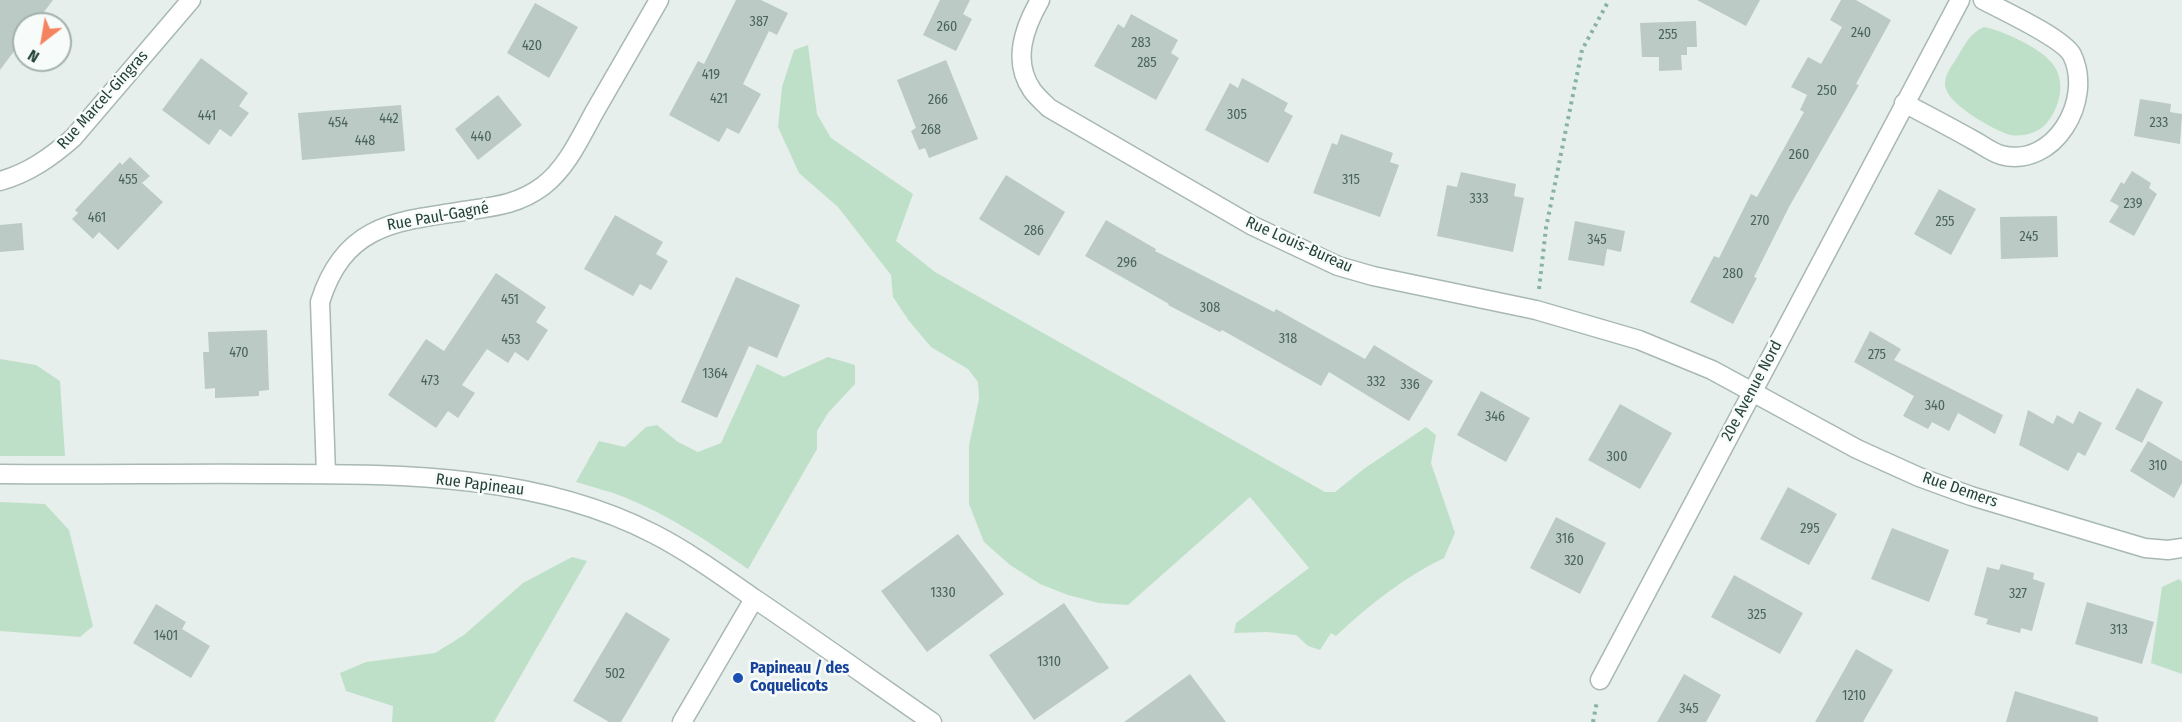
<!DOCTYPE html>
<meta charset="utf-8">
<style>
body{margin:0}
#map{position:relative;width:2182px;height:722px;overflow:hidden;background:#e6efeb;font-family:"Fira Sans Condensed",sans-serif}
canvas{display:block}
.north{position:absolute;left:12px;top:12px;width:60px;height:60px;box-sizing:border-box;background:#f7fbf9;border:2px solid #a3b1ad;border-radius:50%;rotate:211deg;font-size:16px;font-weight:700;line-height:24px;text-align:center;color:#24423a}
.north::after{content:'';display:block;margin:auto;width:21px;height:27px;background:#f4845f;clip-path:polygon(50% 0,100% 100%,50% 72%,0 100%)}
</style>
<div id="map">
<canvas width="2182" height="722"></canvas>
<div class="north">N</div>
</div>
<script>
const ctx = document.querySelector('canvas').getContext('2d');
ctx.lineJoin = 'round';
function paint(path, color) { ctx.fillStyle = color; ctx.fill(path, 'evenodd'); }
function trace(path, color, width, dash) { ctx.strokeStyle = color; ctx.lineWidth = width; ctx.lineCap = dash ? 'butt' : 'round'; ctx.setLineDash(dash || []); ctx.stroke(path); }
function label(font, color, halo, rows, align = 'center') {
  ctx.font = font + ' "Fira Sans Condensed",sans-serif'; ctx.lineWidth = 5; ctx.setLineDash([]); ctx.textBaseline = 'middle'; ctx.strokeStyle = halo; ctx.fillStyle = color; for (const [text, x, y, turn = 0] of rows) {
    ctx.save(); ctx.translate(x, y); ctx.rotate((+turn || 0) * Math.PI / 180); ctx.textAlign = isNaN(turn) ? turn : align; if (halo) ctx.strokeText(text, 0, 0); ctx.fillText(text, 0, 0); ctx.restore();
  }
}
paint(new Path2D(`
 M 1984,27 C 2002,30 2040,48 2052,63 C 2067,81 2060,109 2045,125 C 2037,133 2022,137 2011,135 C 1996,132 1950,105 1946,89 C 1942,77 1952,66 1958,56 C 1965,44 1970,33 1984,27 Z
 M 808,45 L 817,114 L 831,138 L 913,194 L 896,241 L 935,272 L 1325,492 L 1335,492 L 1365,468 L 1426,427 L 1436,435 L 1431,463 L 1455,533 L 1444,558 C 1403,578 1369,605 1336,636 L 1331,633 L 1320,650 L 1308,646 L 1296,635 L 1267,632 L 1234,633 L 1236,623 L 1309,568 L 1250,497 L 1128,605 L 1099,603 L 1068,595 L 1040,584 L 1010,565 L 984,542 L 969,504 L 969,445 L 979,399 L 978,382 L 968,369 L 931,347 L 909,321 L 893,297 L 891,275 L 838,207 L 799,173 L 778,127 L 782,87 L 794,50 Z
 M 828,357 L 855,365 L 855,384 L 828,413 L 817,431 L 817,449 L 748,569 C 709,542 669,515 624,497 C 609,491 592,487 576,482 L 599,441 L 625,447 L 646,427 L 657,425 L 678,442 L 698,452 L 721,443 L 757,364 L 784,377 Z
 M 0,359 L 36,365 L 60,381 L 65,456 L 0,456 Z
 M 0,502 L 45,504 L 69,530 L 93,626 L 80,637 L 0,631 Z
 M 572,557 L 587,561 L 494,722 L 392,722 L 393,706 L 346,691 L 340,673 L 366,662 L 435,653 L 464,635 L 523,583 Z
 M 2179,579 L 2182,582 L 2182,674 L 2151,663 L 2162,587 Z`), '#bfe0c8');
paint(new Path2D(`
 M 0,0 L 53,0 L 35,24 L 24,24 L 24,38 L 0,70 Z
 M 736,0 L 761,0 L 788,13 L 777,35 L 769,31 L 743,84 L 761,94 L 739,134 L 727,128 L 719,142 L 669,115 L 698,61 L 704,64 Z
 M 940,0 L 970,0 L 963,14 L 972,19 L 956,51 L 923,35 Z
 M 1697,0 L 1760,0 L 1746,26 Z
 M 1841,0 L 1856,0 L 1891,20 L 1856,84 L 1859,85 L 1789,207 L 1754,277 L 1757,278 L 1733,324 L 1690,302 L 1714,256 L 1719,258 L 1751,194 L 1757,197 L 1804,112 L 1800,110 L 1807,95 L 1791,87 L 1808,57 L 1821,64 L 1842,27 L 1830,20 Z
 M 535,3 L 578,27 L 549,78 L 507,53 Z
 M 1131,14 L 1178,40 L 1171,53 L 1179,58 L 1156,100 L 1094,66 L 1118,24 L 1124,28 Z
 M 1696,21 L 1697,47 L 1687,47 L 1687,55 L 1681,55 L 1682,70 L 1659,71 L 1659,57 L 1642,57 L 1640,23 Z
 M 201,58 L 248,93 L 239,106 L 249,113 L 231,137 L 220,129 L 209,145 L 162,110 Z
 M 946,60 L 978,139 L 929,158 L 925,148 L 919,150 L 911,131 L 916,128 L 897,80 Z
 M 1242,78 L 1288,103 L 1284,111 L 1293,116 L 1268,163 L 1205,130 L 1230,83 L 1238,88 Z
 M 498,95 L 522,125 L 478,160 L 455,129 Z
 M 2140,99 L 2171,104 L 2170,112 L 2182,114 L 2180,144 L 2134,136 Z
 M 401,105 L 405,151 L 302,160 L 298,113 Z
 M 1341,134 L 1393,153 L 1390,162 L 1399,165 L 1380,217 L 1313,193 L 1332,143 L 1337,145 Z
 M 130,157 L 150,176 L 142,183 L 163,202 L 118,250 L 99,232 L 93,239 L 72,219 L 78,213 L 75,210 L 120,162 L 122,165 Z
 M 2132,171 L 2151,183 L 2149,188 L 2157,194 L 2134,236 L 2109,222 L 2119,206 L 2110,201 L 2121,182 L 2124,184 Z
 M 1461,172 L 1516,184 L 1514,196 L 1524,198 L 1513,252 L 1437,236 L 1447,185 L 1457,187 Z
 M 1006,175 L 1065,212 L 1039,256 L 979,219 Z
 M 1939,189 L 1976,209 L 1951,255 L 1914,234 Z
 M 615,215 L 663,242 L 656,254 L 668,261 L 651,290 L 640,284 L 633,296 L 584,269 Z
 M 2057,216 L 2058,257 L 2001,259 L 2000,217 Z
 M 1106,220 L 1156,249 L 1155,251 L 1274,312 L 1276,309 L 1365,359 L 1374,345 L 1433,381 L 1409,421 L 1329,372 L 1321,386 L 1222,330 L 1220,332 L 1168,305 L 1169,304 L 1085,256 Z
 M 1575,221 L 1625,231 L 1621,252 L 1607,249 L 1604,266 L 1568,260 Z
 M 22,223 L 24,250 L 0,252 L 0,225 Z
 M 496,273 L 546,307 L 536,322 L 548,330 L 528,361 L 515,352 L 508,363 L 487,349 L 462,385 L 475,393 L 458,418 L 448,411 L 436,428 L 388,395 L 426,339 L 444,351 Z
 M 736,277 L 800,305 L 777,358 L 749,346 L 717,418 L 681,402 Z
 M 267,330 L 269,390 L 259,391 L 259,396 L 215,398 L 215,388 L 205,389 L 203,352 L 209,352 L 208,332 Z
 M 1870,331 L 1901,349 L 1894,360 L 2003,415 L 1995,434 L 1958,413 L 1949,431 L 1932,422 L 1928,429 L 1903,416 L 1914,396 L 1854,362 Z
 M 2137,388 L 2163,402 L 2142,443 L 2115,429 Z
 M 1481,391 L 1530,418 L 1506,462 L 1457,435 Z
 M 1620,404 L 1672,433 L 1640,489 L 1588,460 Z
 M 2028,410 L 2053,424 L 2057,415 L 2073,424 L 2079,411 L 2102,423 L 2085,456 L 2078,452 L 2068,471 L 2019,445 Z
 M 2148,441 L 2182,461 L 2182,483 L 2174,498 L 2130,471 Z
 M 1788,487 L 1837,514 L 1809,565 L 1760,539 Z
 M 1556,517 L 1606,543 L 1580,594 L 1530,568 Z
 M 1892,528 L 1949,550 L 1929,602 L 1871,579 Z
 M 958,534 L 1004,594 L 927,652 L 881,591 Z
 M 2001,564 L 2034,573 L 2033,579 L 2045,583 L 2032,631 L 2021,628 L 2020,633 L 1986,624 L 1988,619 L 1974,615 L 1987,567 L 1999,570 Z
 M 1734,575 L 1803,613 L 1780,654 L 1711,617 Z
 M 2087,602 L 2154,622 L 2142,664 L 2075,644 Z
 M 1064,603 L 1109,668 L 1034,720 L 989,655 Z
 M 156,604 L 186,622 L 182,629 L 210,646 L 191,678 L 133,643 Z
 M 626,612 L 670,639 L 621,722 L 609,722 L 573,701 Z
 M 1856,649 L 1893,670 L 1863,722 L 1815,722 Z
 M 1190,674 L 1226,722 L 1124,722 Z
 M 1684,674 L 1721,695 L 1706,722 L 1657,722 Z
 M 2015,691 L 2098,717 L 2098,722 L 2006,722 Z`), '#bbcac4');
const minor = new Path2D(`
 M 1040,0 C 1024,28 1012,61 1032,90 C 1036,96 1043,102 1049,108 L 1251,225 L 1338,266 L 1373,276 L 1536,310 L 1639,340 L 1712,370 L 1857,449 L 1919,477 L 1971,496 L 2145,548 L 2168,550 L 2182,548
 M 1904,103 C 1927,115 1950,127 1973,140 C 1981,144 1991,152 2001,155 C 2054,169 2094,100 2072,55 C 2063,38 2002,10 1983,0
 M 0,181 C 29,173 51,157 73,138 L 191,0
 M 326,474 L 320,302 C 345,222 399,221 471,210 C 499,206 520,203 543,186 C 567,168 581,136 595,111 C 616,74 638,37 659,0
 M 1600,680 L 1960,0
 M 682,722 L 754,599`);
const tertiary = new Path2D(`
 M 0,474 C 94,475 187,473 281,474 C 406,474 540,475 654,534 C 689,552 722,576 755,599 C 814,639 873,681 932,722`);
trace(minor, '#a8b8b2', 21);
trace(tertiary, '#a8b8b2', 21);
trace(new Path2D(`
 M 1539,289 L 1546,228 L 1582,50 L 1609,0
 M 1593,722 L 1597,701`), '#86b3a5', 4, [3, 4.5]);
trace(minor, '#fff', 18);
trace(tertiary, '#fff', 18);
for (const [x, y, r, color] of [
 [738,678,6,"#1a4fb4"]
]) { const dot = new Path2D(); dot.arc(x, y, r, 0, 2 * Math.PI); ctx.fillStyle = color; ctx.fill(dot); trace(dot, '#f7fbf9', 2); }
label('14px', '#4a645c', null, [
 ["387",759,22],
 ["260",947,27],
 ["240",1861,33],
 ["255",1668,35],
 ["283",1141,43],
 ["420",532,46],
 ["285",1147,63],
 ["419",711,75],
 ["250",1827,91],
 ["421",719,99],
 ["266",938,100],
 ["305",1237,115],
 ["441",207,116],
 ["442",389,119],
 ["454",338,123],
 ["233",2159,123],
 ["268",931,130],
 ["440",481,137],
 ["448",365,141],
 ["260",1799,155],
 ["455",128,180],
 ["315",1351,180],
 ["333",1479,199],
 ["239",2133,204],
 ["461",97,218],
 ["270",1760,221],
 ["255",1945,222],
 ["286",1034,231],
 ["245",2029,237],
 ["345",1597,240],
 ["296",1127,263],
 ["280",1733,274],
 ["451",510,300],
 ["308",1210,308],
 ["318",1288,339],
 ["453",511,340],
 ["470",239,353],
 ["275",1877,355],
 ["1364",715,374],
 ["473",430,381],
 ["332",1376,382],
 ["336",1410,385],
 ["340",1935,406],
 ["346",1495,417],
 ["300",1617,457],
 ["310",2158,466],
 ["295",1810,529],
 ["316",1565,539],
 ["320",1574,561],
 ["1330",943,593],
 ["327",2018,594],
 ["325",1757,615],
 ["313",2119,630],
 ["1401",166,636],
 ["1310",1049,662],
 ["502",615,674],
 ["1210",1854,696],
 ["345",1689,709]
]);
label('16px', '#24423a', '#f7fbf9', [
 ["Rue Marcel-Gingras",103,100,-48],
 ["Rue Paul-Gagné",438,217,-10],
 ["Rue Louis-Bureau",1299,245,24],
 ["20e Avenue Nord",1752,391,-62],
 ["Rue Papineau",480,485,7],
 ["Rue Demers",1960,490,19]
]);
label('bold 16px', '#164399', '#f7fbf9', [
 ["Papineau / des",750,669],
 ["Coquelicots",750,687]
], 'left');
</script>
